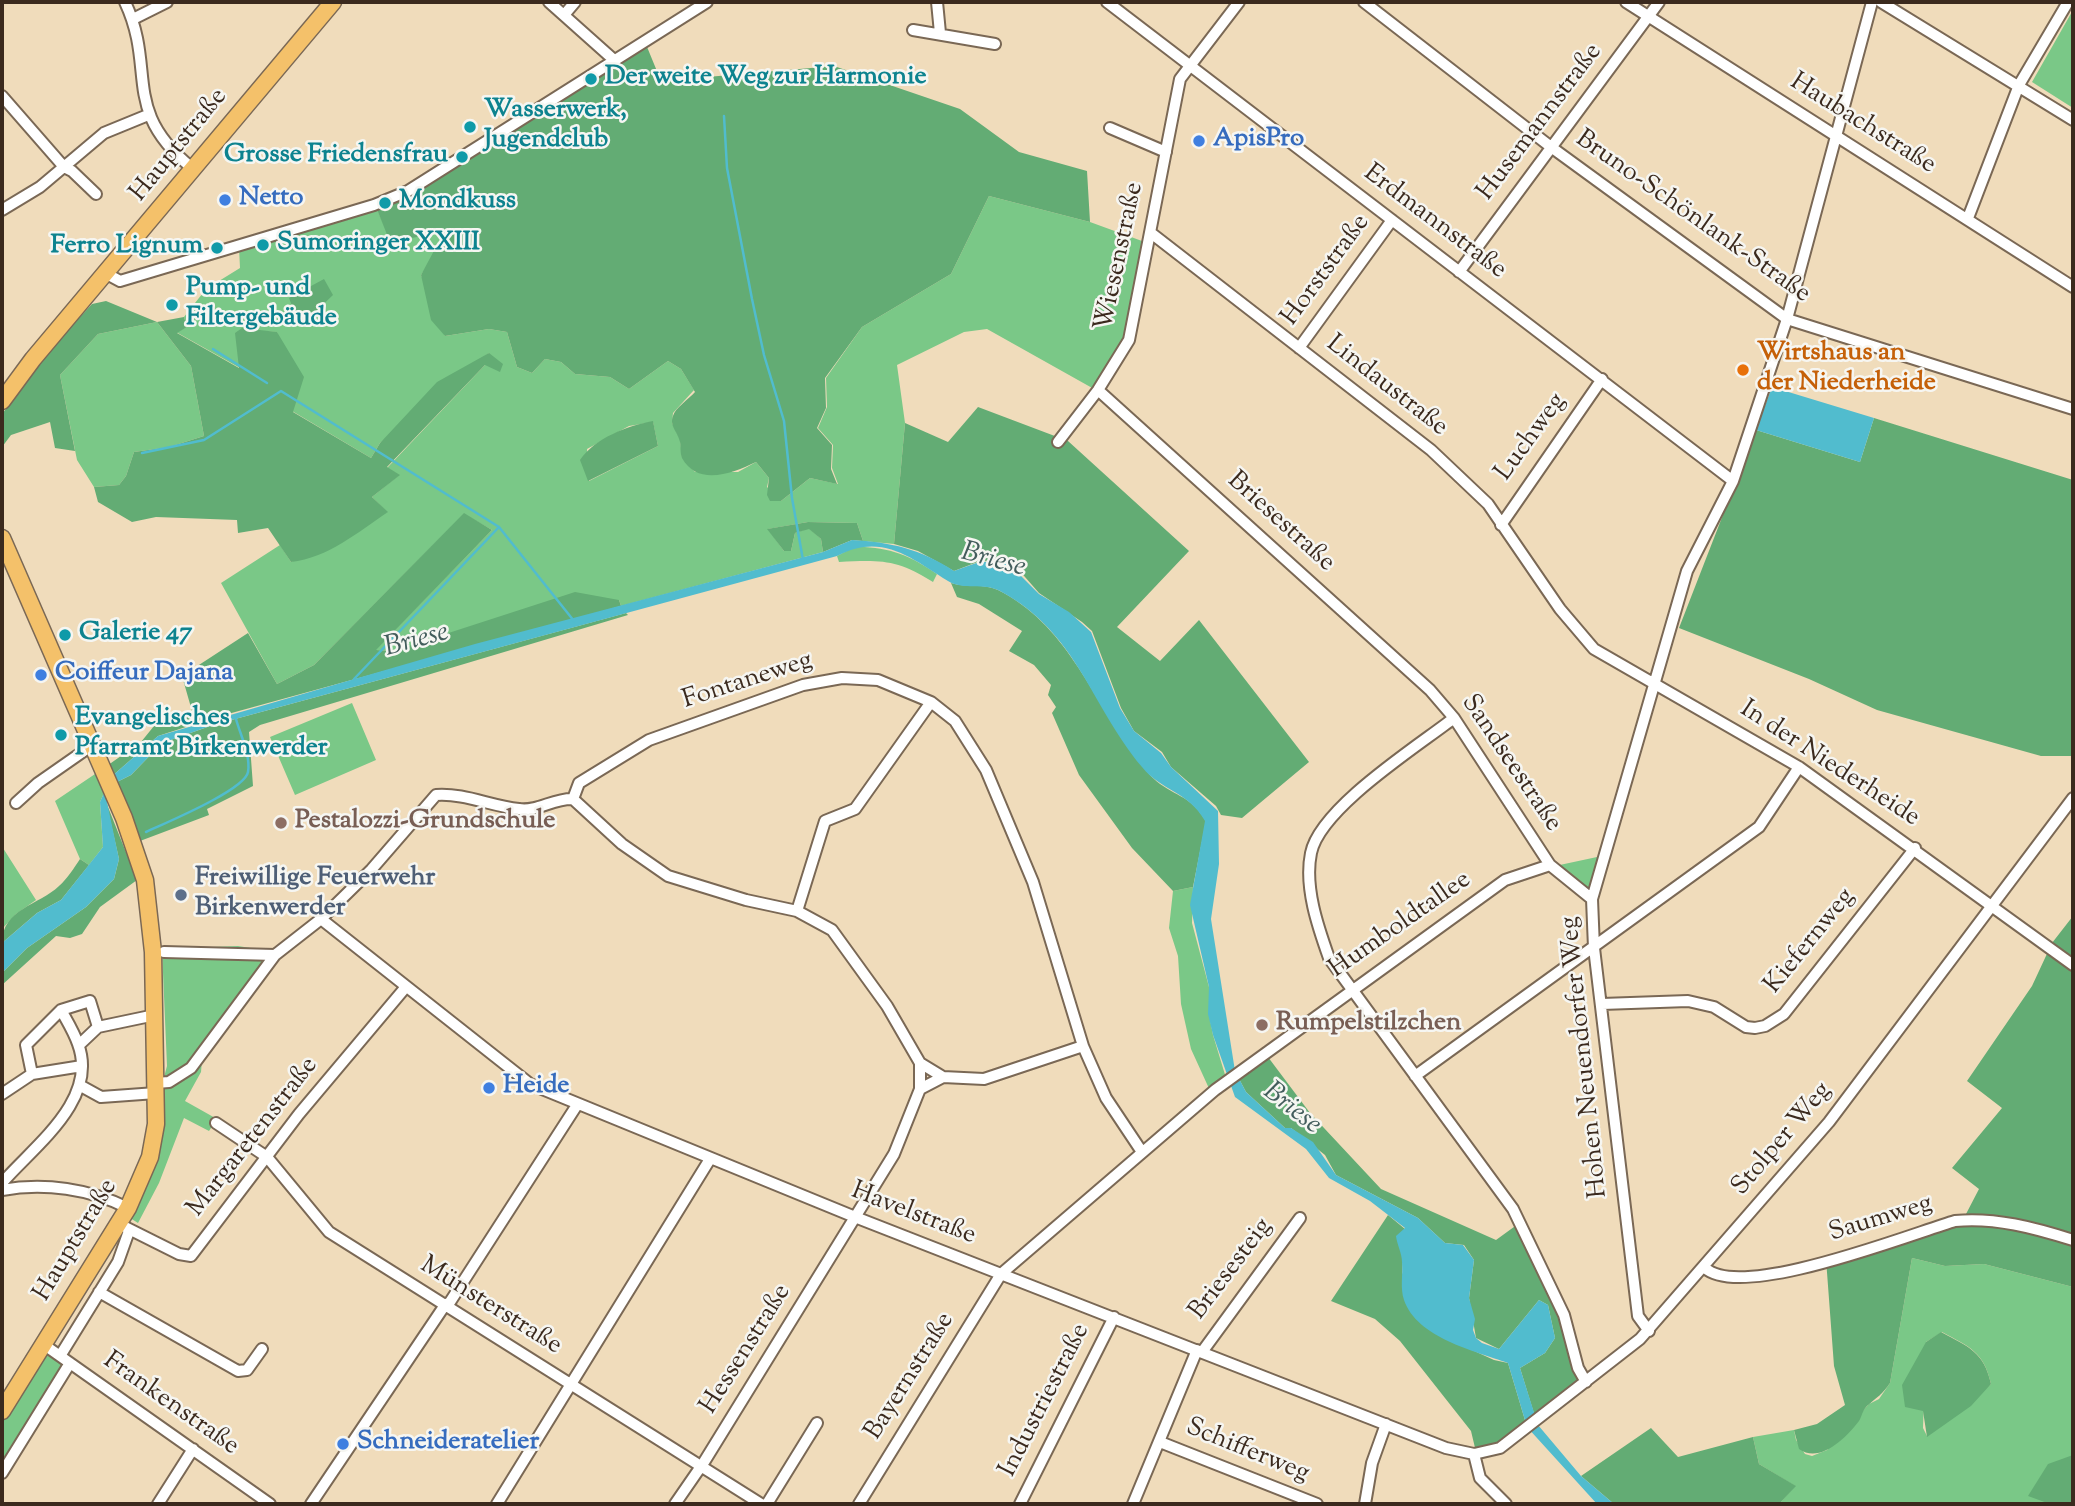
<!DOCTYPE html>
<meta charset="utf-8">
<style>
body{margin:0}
#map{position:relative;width:2075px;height:1506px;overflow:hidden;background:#f0dcbb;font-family:"Sorts Mill Goudy",serif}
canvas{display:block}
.frame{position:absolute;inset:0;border:4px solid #3b2a1e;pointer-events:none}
</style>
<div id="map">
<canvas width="2075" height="1506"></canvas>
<div class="frame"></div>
</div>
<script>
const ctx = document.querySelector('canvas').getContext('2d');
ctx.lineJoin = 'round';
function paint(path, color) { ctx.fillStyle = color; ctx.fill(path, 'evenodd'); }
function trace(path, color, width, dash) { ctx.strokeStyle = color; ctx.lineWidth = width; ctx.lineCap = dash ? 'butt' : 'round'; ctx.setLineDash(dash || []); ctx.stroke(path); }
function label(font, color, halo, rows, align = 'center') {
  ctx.font = font + ' "Sorts Mill Goudy",serif'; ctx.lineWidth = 5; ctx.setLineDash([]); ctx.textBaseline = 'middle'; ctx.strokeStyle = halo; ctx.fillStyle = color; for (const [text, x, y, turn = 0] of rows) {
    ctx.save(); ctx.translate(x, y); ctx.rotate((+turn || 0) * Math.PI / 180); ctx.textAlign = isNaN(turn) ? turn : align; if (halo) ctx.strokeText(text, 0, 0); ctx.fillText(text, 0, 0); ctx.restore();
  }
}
paint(new Path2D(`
 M 2073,10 L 2073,108 L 2032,82 Z
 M 989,196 L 1090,222 L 1142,241 L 1126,337 L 1094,389 L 987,329 L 964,332 L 897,365 L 905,423 L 894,544 L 863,541 L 857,523 L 808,522 L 768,529 L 784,551 L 791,551 L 795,533 L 809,528 L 821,539 L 823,552 L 621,606 L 619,600 L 393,651 L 375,650 L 492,530 L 464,514 L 314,665 L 277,684 L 221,583 L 280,545 L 291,562 L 387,512 L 372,497 L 399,475 L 387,468 L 485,365 L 489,353 L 380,443 L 371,458 L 292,411 L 277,332 L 247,331 L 240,368 L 176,332 L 187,327 L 184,317 L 206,289 L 240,268 L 239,247 L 376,207 L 392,243 L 446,227 L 433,257 L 421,275 L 445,336 L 489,329 L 507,332 L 517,367 L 532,373 L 545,359 L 561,362 L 575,374 L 610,377 L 629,389 L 668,361 L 681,369 L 694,390 L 673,413 L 672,423 L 680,439 L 682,457 L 695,472 L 738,472 L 756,462 L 769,478 L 767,487 L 781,501 L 810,478 L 838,484 L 832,468 L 833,445 L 818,428 L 827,407 L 826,378 L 862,327 L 951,274 ZM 653,422 L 658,446 L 589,481 L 587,449 L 629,426 Z
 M 157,322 L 191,366 L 204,436 L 169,447 L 134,452 L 126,476 L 119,485 L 94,487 L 77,460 L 60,375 L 98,334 Z
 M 854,547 C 887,546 910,555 937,574 L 933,582 C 897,559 880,560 839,562 L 837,556 Z
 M 352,703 L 376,760 L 295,795 L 270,737 Z
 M 101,770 L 111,777 L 100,802 L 103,847 L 89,865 L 80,859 L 55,801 Z
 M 3,848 L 36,900 L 16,914 L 2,929 Z
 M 1597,857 L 1602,858 L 1590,894 L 1555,866 Z
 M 1193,887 L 1192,923 L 1209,987 L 1209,1014 L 1213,1035 L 1226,1078 L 1212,1095 L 1191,1049 L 1181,1004 L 1178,956 L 1169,928 L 1173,891 Z
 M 238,946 L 275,952 L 202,1060 L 201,1072 L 185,1101 L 217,1119 L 209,1131 L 184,1118 L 159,1183 L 138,1223 L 127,1216 L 167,1066 L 162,949 Z
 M 1912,1258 L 1945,1266 L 1984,1264 L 2073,1287 L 2073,1504 L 1779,1504 L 1795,1486 L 1759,1464 L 1753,1437 L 1794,1430 L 1796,1440 L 1805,1454 L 1812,1456 L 1827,1450 L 1869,1404 L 1879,1399 L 1890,1383 ZM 1942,1332 C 1970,1347 1984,1352 1991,1384 L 1927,1436 L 1923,1428 L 1926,1342 Z
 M 44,1349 L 71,1368 L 2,1480 L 2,1418 Z`), '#7ac887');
paint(new Path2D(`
 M 645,42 L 661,81 L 834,66 L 960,109 L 1019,152 L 1087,171 L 1090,222 L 989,196 L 951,274 L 862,327 L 825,378 L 826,408 L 817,428 L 832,445 L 831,469 L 837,484 L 810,478 L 781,501 L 770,501 L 767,495 L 769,478 L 756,462 C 733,473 698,487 682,458 C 680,453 681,447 680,442 C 678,432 669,426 673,416 C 675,408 689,399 695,392 L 681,369 L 668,361 L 629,389 L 610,377 L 575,374 L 561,362 L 545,359 L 532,373 L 517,367 L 507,332 L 489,329 L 445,336 L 431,320 L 421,275 L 444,232 L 390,242 L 376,207 Z
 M 324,279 L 333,295 L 307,320 L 294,311 L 289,298 Z
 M 106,301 L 157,322 L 184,317 L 187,327 L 177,333 L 239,368 L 235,333 L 242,328 L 277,332 L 304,377 L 293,412 L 371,458 L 380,443 L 437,382 L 489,353 L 503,364 L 500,372 L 485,365 L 387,467 L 400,475 L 372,497 L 388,512 C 358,532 328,558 291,562 L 268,528 L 238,533 L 237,520 L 156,517 L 132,522 L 98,502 L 94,487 L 119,485 L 126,476 L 134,452 L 169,447 L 204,436 L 191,366 L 157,322 L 98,334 L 60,375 L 75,451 L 55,448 L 50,422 L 11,435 L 2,447 L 2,414 L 58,341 L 92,304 Z
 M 978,407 L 1068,441 L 1189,551 L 1117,627 L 1160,661 L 1199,620 L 1309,762 L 1242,818 L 1221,815 L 1216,806 L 1171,767 L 1162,752 L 1134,731 L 1121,708 L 1092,631 L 1082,622 L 1039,593 L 1018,569 L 1006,560 L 980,561 L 954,571 L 918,551 L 894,544 L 905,423 L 948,442 Z
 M 1874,418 L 2073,480 L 2073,756 L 2041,756 L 1877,710 L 1809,679 L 1679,628 L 1756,430 L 1860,462 Z
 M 653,421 L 658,446 L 588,481 L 580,460 C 595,438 627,426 653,421 Z
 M 464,513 L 492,530 L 376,650 L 393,651 L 575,592 L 619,600 L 621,606 L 217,717 L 158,736 L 111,777 L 101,770 L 141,742 L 154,726 L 192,711 L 182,676 L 248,633 L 277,684 L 314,665 Z
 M 808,522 L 857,523 L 863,541 L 852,540 L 823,552 L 821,539 L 809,529 L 795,533 L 791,551 L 784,551 L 767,529 Z
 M 951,583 C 966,588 984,583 998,590 C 1066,624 1090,695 1133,752 C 1140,760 1145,771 1153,778 C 1172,796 1190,794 1206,821 L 1193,887 L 1173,891 L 1132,848 L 1079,775 L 1052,713 L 1056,707 L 1048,695 L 1051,685 L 1034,665 L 1009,651 L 1022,631 L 979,604 L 957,597 Z
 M 626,613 L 628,615 L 260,725 L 249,732 L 253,786 L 207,809 L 209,815 L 140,841 L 115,783 L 131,775 L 162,743 L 213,725 Z
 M 106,802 L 137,880 L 100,907 L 82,934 L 70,938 L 56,936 L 2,985 L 2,973 L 27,948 L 86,907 L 114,879 L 119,859 Z
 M 80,859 L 89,865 L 61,900 L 37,913 L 2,943 C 2,909 39,905 59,886 C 67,879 74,868 80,859 Z
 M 2073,916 L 2073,1287 L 1984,1264 L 1945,1266 L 1912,1258 L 1890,1383 C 1883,1394 1876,1398 1867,1406 C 1862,1411 1862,1416 1859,1421 C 1846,1438 1820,1464 1799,1449 L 1794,1430 L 1817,1424 L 1845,1405 L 1834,1366 L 1826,1259 L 1966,1214 L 1979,1189 L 1952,1168 L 2002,1108 L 1967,1081 L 2032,986 L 2052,943 Z
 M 1265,1053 L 1310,1113 L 1381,1189 L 1496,1240 L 1518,1224 L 1539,1276 L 1566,1325 L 1584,1381 L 1536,1420 L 1520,1368 L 1545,1353 L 1555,1338 L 1548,1305 L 1539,1300 L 1499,1349 L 1476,1338 L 1469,1298 L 1474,1260 L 1464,1245 L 1445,1243 L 1418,1218 L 1336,1175 L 1325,1155 L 1291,1128 L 1285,1128 L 1246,1092 L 1237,1075 Z
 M 1388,1215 L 1405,1229 L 1402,1273 L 1437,1334 L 1494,1360 L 1508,1363 L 1527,1427 L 1508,1441 L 1476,1452 L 1471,1431 L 1400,1341 L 1375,1319 L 1331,1301 Z
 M 1941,1332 C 1969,1347 1984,1352 1991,1384 L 1971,1406 L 1927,1437 L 1923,1411 L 1905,1407 L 1902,1385 L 1926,1342 Z
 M 1651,1428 L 1678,1457 L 1753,1437 L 1759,1464 L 1796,1486 L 1779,1504 L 1614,1504 L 1581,1476 Z
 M 2073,1455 L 2073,1503 L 2050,1504 L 2028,1496 L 2048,1464 Z`), '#63ac74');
paint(new Path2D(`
 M 1772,387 L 1874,418 L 1860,462 L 1756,430 Z
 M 852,540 C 890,542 921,549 954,571 L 979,562 L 1006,561 L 1039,594 L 1069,612 L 1091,632 L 1120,708 L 1134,731 L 1161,753 L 1171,767 L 1218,811 L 1219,864 L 1211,919 L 1235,1071 L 1246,1092 L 1285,1128 L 1291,1128 L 1313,1142 L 1336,1175 L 1418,1218 L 1445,1243 L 1463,1245 L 1474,1260 L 1469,1298 L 1475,1319 L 1473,1330 L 1476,1338 L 1482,1343 L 1499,1349 L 1539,1300 L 1548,1305 L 1555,1338 L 1545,1353 L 1520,1368 L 1538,1425 L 1581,1476 L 1614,1504 L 1597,1504 L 1527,1427 L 1508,1363 C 1475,1351 1417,1338 1404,1300 C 1400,1288 1403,1275 1402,1262 C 1402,1253 1397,1245 1396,1236 L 1405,1228 L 1370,1201 L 1329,1178 L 1306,1149 L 1235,1097 L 1213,1035 L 1208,1014 L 1209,987 L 1190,905 L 1205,821 C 1188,791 1161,791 1142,767 C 1090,705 1078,633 1000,591 C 983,582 964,591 948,581 C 911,558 882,532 837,556 L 213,725 L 162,743 L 131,775 L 115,783 L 107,802 L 119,859 L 114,879 L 86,907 L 27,948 L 2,973 L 2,943 L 37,913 L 61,900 L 103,847 L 100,802 L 111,777 L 158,736 L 475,644 L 823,552 Z`), '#51bcce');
trace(new Path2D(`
 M 724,116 L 727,168 L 752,299 L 764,355 L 784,421 L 792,498 L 803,560
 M 213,349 L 267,383
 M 142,453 L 204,440 L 281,391 L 499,527 L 574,621
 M 354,679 L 499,527
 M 146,832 C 165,823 245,790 248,772 C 251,756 240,734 236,719`), '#51bcce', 2.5);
const street = new Path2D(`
 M 125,2 C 157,70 120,110 192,168
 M 549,2 L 614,60
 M 937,2 L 940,33
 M 1107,2 L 1733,481
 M 1364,2 L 1551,147 L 1787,319 L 2073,409
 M 1626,2 L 2073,287
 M 1881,2 L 2073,120
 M 564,15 L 575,2
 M 133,19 L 167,2
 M 913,30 L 995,44
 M 2,96 L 64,167 L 72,171 L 96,194
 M 1110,128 L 1166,152
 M 2,210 L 40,187 L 104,133 L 148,115
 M 1968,218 L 2019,85 L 2068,2
 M 1151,233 L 1431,450 L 1488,504 L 1560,609 L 1594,649 L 1799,767 L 2073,965
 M 1459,272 L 1659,2
 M 107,274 L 120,281 L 374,205 L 408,191 L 707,2
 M 1299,348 L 1392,220
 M 1098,390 L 1430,690 L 1454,718 L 1550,865
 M 1058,442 L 1098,390 L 1129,340 L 1180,79 L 1239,2
 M 1501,525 L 1602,379
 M 1454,718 C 1418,746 1320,808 1311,853 C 1304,887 1318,927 1329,958 L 1513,1209 L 1564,1315 L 1578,1368 L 1586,1382
 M 573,799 L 622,844 L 668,876 L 746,900 L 797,911 L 832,930 L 887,1006 L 920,1063 L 943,1077
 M 16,803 L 38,783 L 91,746
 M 797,911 L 825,821 L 855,809 L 931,702
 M 321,919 L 530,1084 L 855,1217 L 1446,1448 L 1474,1454 L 1500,1448 L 1640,1339 L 1829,1122 L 2073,798
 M 164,952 L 275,955
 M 1602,1004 L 1688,1001 L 1714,1007 L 1746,1027 L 1755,1028 L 1765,1026 L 1784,1014 L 1915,848
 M 79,1045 L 98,1027 L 155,1015
 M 32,1074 L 26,1045 L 61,1010 L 90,1001 L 98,1027
 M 1415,1076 L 1759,827 L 1799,767
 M 156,1083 L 169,1082 L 191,1068 L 275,955 L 321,919 L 371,870 L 436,795 C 465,793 490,806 519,809 C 537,812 554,798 573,799 L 579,783 L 649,740 L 803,685 L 842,678 L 878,680 L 931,702 L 955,721 L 986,770 L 1033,882 L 1083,1046 L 1106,1098 L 1142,1152
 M 81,1086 L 101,1097 L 156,1093
 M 920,1089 L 943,1077 L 984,1079 L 1083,1046
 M 2,1094 L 32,1074 L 82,1066
 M 216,1123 L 267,1157 L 329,1232 L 761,1504
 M 2,1183 C 34,1146 99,1100 78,1044 C 74,1032 67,1021 61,1010
 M 2,1190 C 44,1182 90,1189 128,1208
 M 119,1224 L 179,1254 L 191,1256 L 299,1114 L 405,988
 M 1705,1268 C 1741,1301 1908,1235 1955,1221 C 1995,1217 2035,1228 2073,1240
 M 99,1292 L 238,1371 L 247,1370 L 262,1349
 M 1649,1331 L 1638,1316 L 1594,948 L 1592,899 L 1687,571 L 1733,481 L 1787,319 L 1872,2
 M 43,1344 L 270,1504
 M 1202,1352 L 1300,1218
 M 60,1356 L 118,1262 L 129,1231
 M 1160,1442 L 1317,1504
 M 1474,1454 L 1480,1478 L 1506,1504
 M 2,1473 L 70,1363
 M 158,1504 L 193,1449
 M 311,1504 L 445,1305 L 450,1302 L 577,1105
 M 497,1504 L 710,1159
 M 675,1504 L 704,1462 L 894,1154 L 920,1089 L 920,1063
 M 767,1504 L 817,1423
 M 859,1504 L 1001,1274 L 1215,1090 L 1505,880 L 1550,865 L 1592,899
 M 1020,1504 L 1114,1317
 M 1133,1504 L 1197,1350
 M 1365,1504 L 1372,1463 L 1386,1424`);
const primary = new Path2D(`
 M 2,401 L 33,359 L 333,2
 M 2,538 L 124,818 L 145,880 L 153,952 L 156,1124 L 150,1157 L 128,1208 L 2,1411`);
trace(street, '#7a6855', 14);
trace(primary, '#7a6855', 19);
trace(street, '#fff', 10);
trace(primary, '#f4c16a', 16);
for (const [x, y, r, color] of [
 [591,79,7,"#0f9aa8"],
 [470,127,7,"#0f9aa8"],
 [1199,141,7,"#3f7fe0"],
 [462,157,7,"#0f9aa8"],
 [225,200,7,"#3f7fe0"],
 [385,203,7,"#0f9aa8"],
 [263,245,7,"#0f9aa8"],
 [217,248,7,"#0f9aa8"],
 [172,305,7,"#0f9aa8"],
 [1743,370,7,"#e8710a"],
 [65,635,7,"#0f9aa8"],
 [41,675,7,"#3f7fe0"],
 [61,735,7,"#0f9aa8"],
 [281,823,7,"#8d6e63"],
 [181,895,7,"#5c6f8a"],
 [1262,1025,7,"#8d6e63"],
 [489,1088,7,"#3f7fe0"],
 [343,1444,7,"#3f7fe0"]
]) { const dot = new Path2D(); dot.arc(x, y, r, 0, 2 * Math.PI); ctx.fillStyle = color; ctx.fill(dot); trace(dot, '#f6f6f2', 2.5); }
label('bold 26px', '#0d838f', '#f6f6f2', [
 ["Der weite Weg zur Harmonie",605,79],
 ["Wasserwerk,",484,112],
 ["Jugendclub",484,142],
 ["Grosse Friedensfrau",448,157,"right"],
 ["Mondkuss",399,203],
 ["Sumoringer XXIII",277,245],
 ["Ferro Lignum",203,248,"right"],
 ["Pump- und",186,290],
 ["Filtergebäude",186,320],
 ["Galerie 47",79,635],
 ["Evangelisches",75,720],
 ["Pfarramt Birkenwerder",75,750]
], 'left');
label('26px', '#3b2a1e', '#f6f6f2', [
 ["Husemannstraße",1541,123,-53],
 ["Haubachstraße",1862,125,32],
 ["Hauptstraße",180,146,-51],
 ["Bruno-Schönlank-Straße",1692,218,35],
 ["Erdmannstraße",1434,223,37],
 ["Wiesenstraße",1121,257,-78],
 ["Horststraße",1327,271,-54],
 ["Lindaustraße",1386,387,38],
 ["Luchweg",1532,438,-54],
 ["Briesestraße",1280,523,42],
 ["Fontaneweg",748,682,-18],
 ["Sandseestraße",1510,764,56],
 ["In der Niederheide",1829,765,33],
 ["Humboldtallee",1401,926,-35],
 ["Kiefernweg",1811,942,-51],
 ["Hohen Neuendorfer Weg",1586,1057,-96],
 ["Margaretenstraße",254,1138,-52],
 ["Stolper Weg",1783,1140,-50],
 ["Havelstraße",913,1215,21],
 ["Saumweg",1881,1220,-17],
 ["Hauptstraße",77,1241,-59],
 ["Briesesteig",1232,1270,-53],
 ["Münsterstraße",490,1307,32],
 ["Hessenstraße",747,1350,-58],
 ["Bayernstraße",911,1377,-58],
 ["Industriestraße",1046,1401,-63],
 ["Frankenstraße",170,1405,35],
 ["Schifferweg",1247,1452,22]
]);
label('bold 26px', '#366cbe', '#f6f6f2', [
 ["ApisPro",1213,141],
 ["Netto",239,200],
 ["Coiffeur Dajana",55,675],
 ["Heide",503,1088],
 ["Schneideratelier",357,1444]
], 'left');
label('bold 26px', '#c56008', '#f6f6f2', [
 ["Wirtshaus an",1757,355],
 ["der Niederheide",1757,385]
], 'left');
label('bold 26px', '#785e54', '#f6f6f2', [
 ["Pestalozzi-Grundschule",295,823],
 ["Rumpelstilzchen",1276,1025]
], 'left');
label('bold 26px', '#4e5e75', '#f6f6f2', [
 ["Freiwillige Feuerwehr",195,880],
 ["Birkenwerder",195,910]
], 'left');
label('italic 28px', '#435d5c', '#f6f6f2', [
 ["Briese",993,562,15],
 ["Briese",417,642,-15],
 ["Briese",1291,1110,38]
]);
</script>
